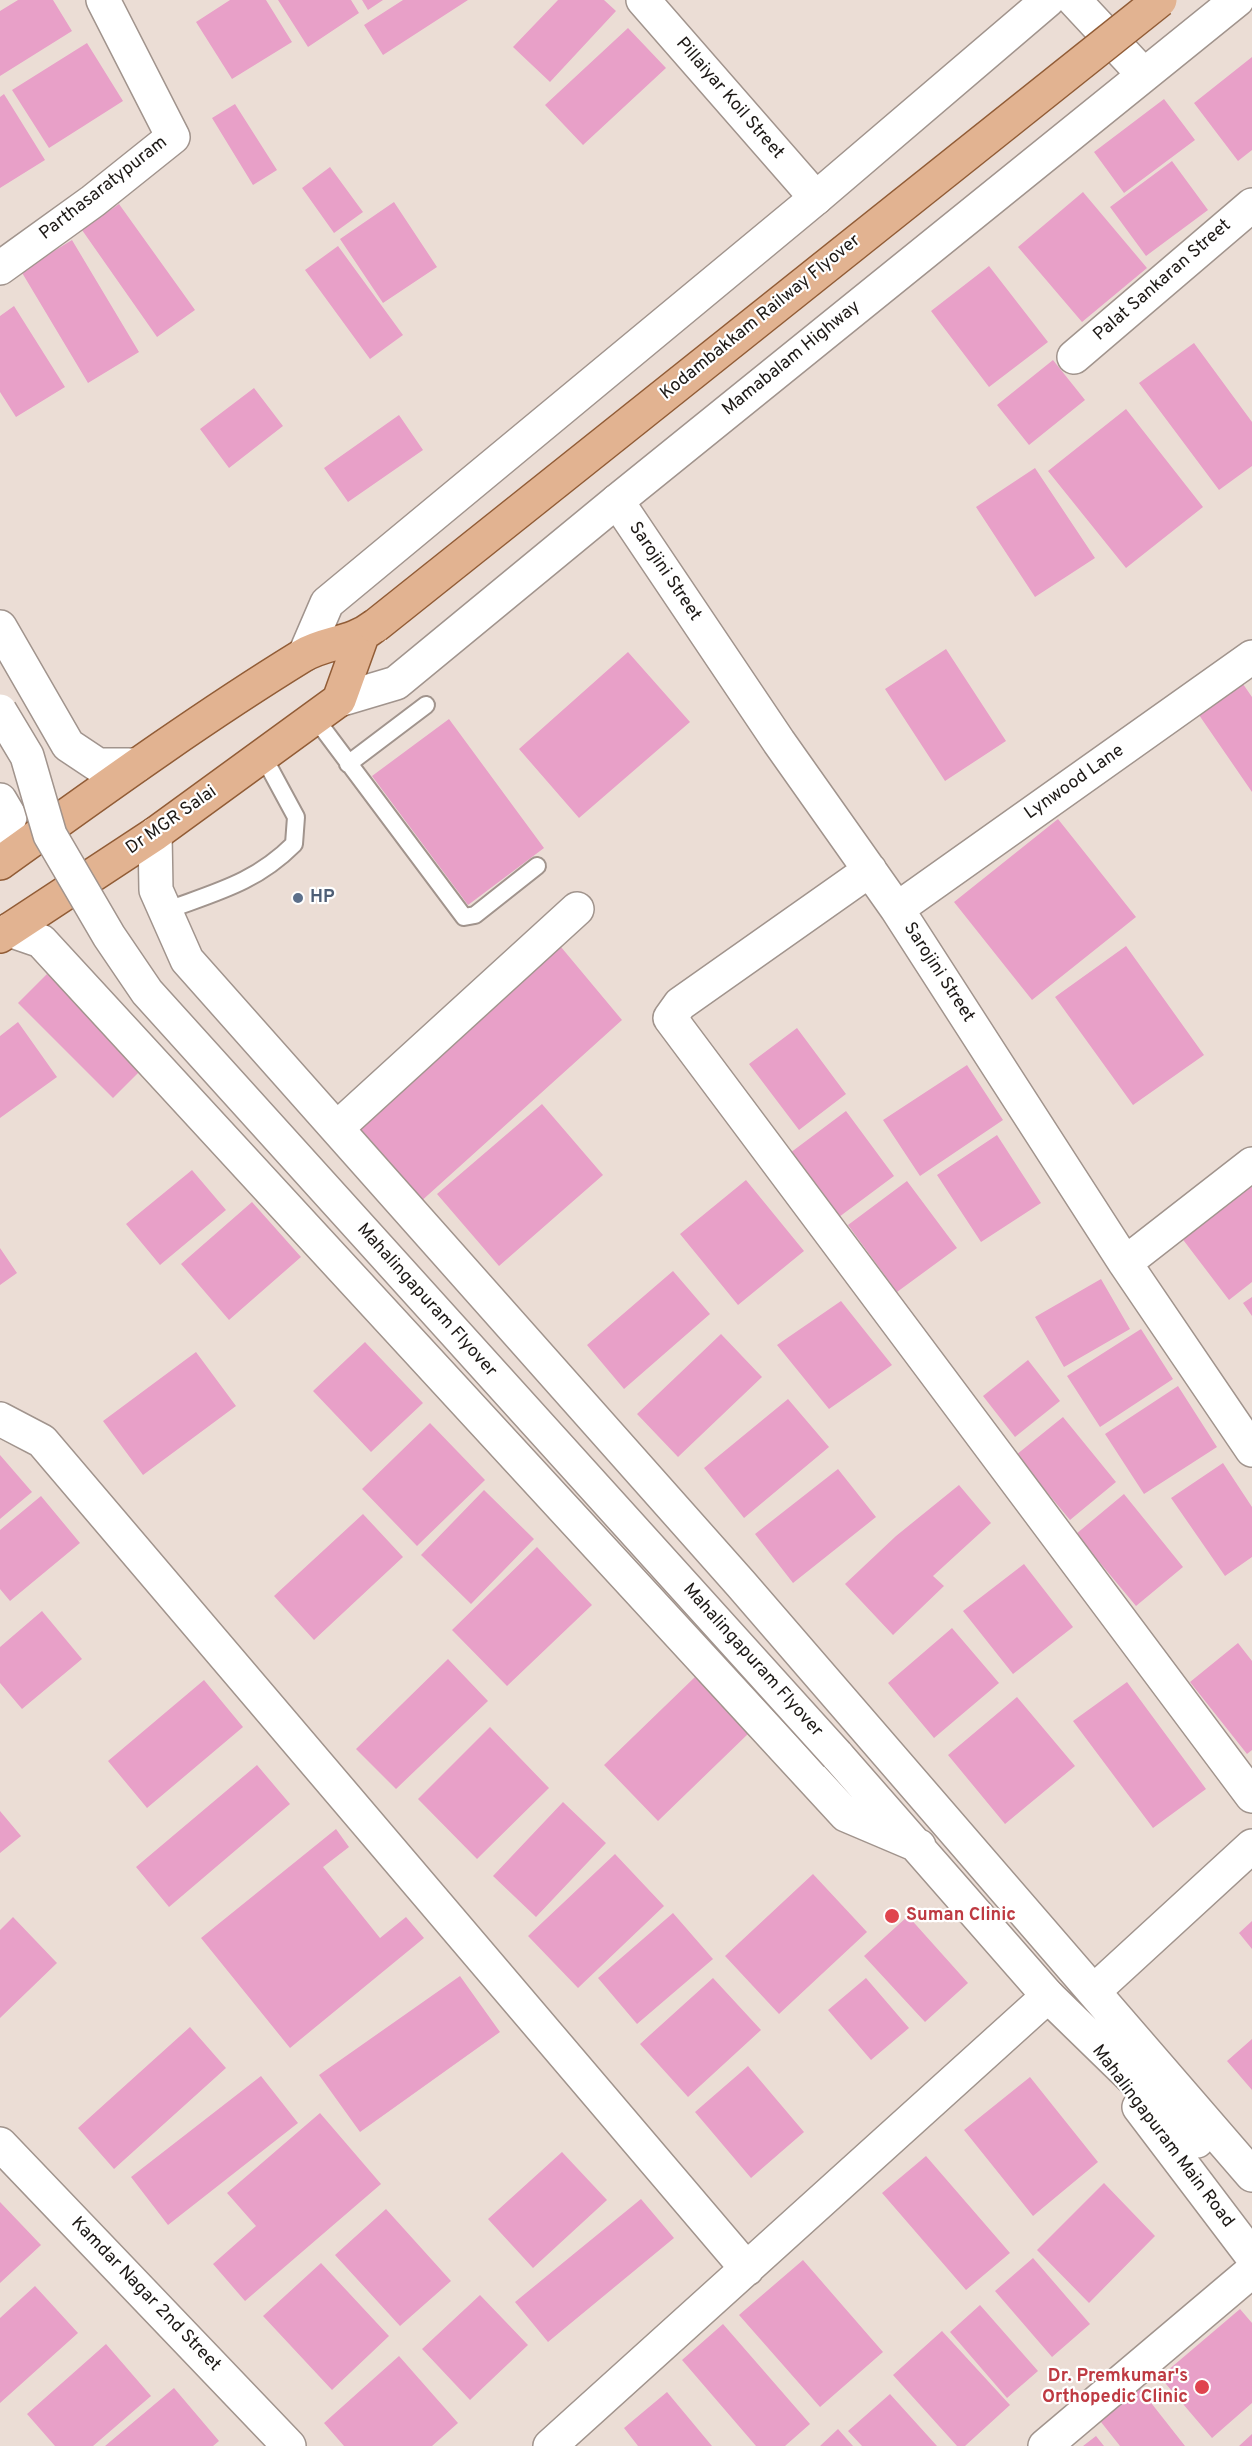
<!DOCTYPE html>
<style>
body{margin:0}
canvas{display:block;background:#ebddd5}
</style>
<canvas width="1252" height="2446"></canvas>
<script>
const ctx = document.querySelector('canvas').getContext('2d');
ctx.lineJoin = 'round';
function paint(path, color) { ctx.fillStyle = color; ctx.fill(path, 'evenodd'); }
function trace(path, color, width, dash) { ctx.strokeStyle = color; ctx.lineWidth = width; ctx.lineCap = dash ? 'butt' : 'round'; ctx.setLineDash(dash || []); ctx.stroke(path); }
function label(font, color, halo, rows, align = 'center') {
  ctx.font = font + ' Overpass,sans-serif'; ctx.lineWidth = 4.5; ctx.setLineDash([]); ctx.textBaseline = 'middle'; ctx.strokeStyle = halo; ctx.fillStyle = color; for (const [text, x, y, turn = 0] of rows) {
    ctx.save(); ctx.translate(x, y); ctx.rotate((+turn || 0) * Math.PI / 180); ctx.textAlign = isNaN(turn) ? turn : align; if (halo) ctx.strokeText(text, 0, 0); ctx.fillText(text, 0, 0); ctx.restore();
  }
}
paint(new Path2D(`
 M 18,0 L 53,0 L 72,31 L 0,76 L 0,11 Z
 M 230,0 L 266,0 L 292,42 L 232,79 L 196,22 Z
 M 278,0 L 351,0 L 359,13 L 308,47 Z
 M 362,0 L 383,0 L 368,10 Z
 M 403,0 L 468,0 L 383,55 L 364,25 Z
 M 558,0 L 604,0 L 616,11 L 550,82 L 513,47 Z
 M 628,28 L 666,68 L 583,145 L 545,105 Z
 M 87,43 L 123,101 L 49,148 L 12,90 Z
 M 1252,57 L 1252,150 L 1238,161 L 1194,103 Z
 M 4,94 L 45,160 L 0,188 L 0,97 Z
 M 1164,99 L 1195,140 L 1124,193 L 1094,152 Z
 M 235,104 L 277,170 L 253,185 L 212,118 Z
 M 1172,161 L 1208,210 L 1146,256 L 1110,207 Z
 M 330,167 L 363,212 L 334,233 L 302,188 Z
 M 1083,192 L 1147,268 L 1082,322 L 1018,247 Z
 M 394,202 L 437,267 L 383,303 L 340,239 Z
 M 119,204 L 195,310 L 157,337 L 82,230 Z
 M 72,240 L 139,352 L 88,383 L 21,271 Z
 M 338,246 L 403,335 L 370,359 L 305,270 Z
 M 989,266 L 1048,342 L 989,387 L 931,311 Z
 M 14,306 L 65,387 L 16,417 L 0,392 L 0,316 Z
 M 1194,343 L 1252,422 L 1252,466 L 1219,490 L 1139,383 Z
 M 1053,360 L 1085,400 L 1029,445 L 997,405 Z
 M 254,388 L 283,426 L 229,468 L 200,429 Z
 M 1126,409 L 1203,507 L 1126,568 L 1048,471 Z
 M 399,415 L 423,450 L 348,502 L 324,468 Z
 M 1035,468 L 1095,558 L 1035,597 L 976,507 Z
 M 946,649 L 1006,741 L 945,781 L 885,689 Z
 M 628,652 L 690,722 L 579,818 L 519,749 Z
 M 1243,684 L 1252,697 L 1252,792 L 1199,715 Z
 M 449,719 L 544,848 L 468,905 L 372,776 Z
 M 1058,819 L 1136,917 L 1032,1000 L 954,902 Z
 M 1126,946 L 1204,1055 L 1133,1105 L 1055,997 Z
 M 561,947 L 622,1020 L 418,1204 L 352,1131 Z
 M 47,974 L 142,1069 L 113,1098 L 18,1003 Z
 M 18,1022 L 57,1077 L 0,1118 L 0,1036 Z
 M 797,1028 L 846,1094 L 799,1130 L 749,1064 Z
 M 967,1065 L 1003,1120 L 920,1176 L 883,1120 Z
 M 542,1104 L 603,1175 L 499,1266 L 437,1194 Z
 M 846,1111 L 894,1176 L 839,1217 L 790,1153 Z
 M 997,1135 L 1041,1203 L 981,1242 L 937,1175 Z
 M 192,1170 L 226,1210 L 160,1265 L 126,1224 Z
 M 746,1180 L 804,1251 L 738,1305 L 680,1234 Z
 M 907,1181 L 957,1248 L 897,1292 L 848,1225 Z
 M 1252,1182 L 1252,1282 L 1229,1300 L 1181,1237 Z
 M 252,1202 L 301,1257 L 229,1320 L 181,1264 Z
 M 0,1248 L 17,1273 L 0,1285 Z
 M 673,1271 L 710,1314 L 624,1389 L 587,1345 Z
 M 1101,1279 L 1130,1329 L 1064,1367 L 1035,1317 Z
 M 1252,1297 L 1252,1316 L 1243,1303 Z
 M 841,1301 L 892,1365 L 829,1409 L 777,1345 Z
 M 1141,1329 L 1173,1379 L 1100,1427 L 1067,1376 Z
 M 721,1334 L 762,1377 L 678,1457 L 637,1414 Z
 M 365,1342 L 423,1403 L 371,1452 L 313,1391 Z
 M 196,1352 L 236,1406 L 143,1475 L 103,1421 Z
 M 1028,1360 L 1060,1401 L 1015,1437 L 983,1396 Z
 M 1178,1386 L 1217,1447 L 1144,1494 L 1105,1434 Z
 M 788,1399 L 829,1447 L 744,1518 L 704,1468 Z
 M 1063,1417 L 1116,1482 L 1070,1520 L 1016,1455 Z
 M 430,1423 L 485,1480 L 417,1546 L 362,1489 Z
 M 0,1455 L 32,1492 L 0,1519 Z
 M 1223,1463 L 1252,1507 L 1252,1557 L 1225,1576 L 1171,1498 Z
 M 838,1469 L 876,1517 L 793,1583 L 755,1534 Z
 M 959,1485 L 991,1523 L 933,1576 L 944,1586 L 893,1635 L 845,1584 L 896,1536 Z
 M 484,1490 L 534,1539 L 471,1604 L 421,1555 Z
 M 1124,1494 L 1183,1567 L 1136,1606 L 1076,1534 Z
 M 41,1496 L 80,1543 L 10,1601 L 0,1589 L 0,1530 Z
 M 363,1514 L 403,1557 L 314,1640 L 274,1596 Z
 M 537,1547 L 592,1605 L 507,1686 L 452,1630 Z
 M 1024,1564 L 1073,1627 L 1013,1674 L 963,1611 Z
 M 42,1611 L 82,1659 L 22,1709 L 0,1683 L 0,1647 Z
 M 952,1628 L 999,1683 L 934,1738 L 888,1683 Z
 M 1238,1643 L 1252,1661 L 1252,1750 L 1247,1754 L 1190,1682 Z
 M 448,1659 L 488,1701 L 396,1789 L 356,1749 Z
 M 695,1677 L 749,1733 L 658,1821 L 604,1765 Z
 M 204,1680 L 243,1727 L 147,1808 L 108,1761 Z
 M 1127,1682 L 1206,1789 L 1153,1828 L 1073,1721 Z
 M 1017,1697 L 1075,1766 L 1005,1824 L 948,1755 Z
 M 490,1727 L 549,1788 L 477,1859 L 418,1799 Z
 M 257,1765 L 290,1804 L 169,1907 L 136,1867 Z
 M 563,1802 L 606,1843 L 536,1917 L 493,1876 Z
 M 0,1811 L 21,1836 L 0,1853 Z
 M 336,1829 L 349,1847 L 323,1867 L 380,1938 L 406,1917 L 424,1938 L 290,2048 L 201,1938 Z
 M 615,1854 L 664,1906 L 578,1988 L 528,1936 Z
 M 813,1874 L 867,1932 L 779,2014 L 725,1956 Z
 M 673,1913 L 713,1959 L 637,2024 L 598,1978 Z
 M 908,1916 L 968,1983 L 925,2022 L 864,1956 Z
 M 13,1917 L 57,1963 L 0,2018 L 0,1930 Z
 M 1252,1921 L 1252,1949 L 1239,1933 Z
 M 460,1976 L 500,2032 L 360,2132 L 319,2075 Z
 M 713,1978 L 761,2030 L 688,2097 L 640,2044 Z
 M 866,1978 L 909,2028 L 871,2060 L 828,2010 Z
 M 190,2027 L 226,2068 L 114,2169 L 78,2128 Z
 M 1252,2039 L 1252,2090 L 1227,2061 Z
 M 748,2066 L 804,2132 L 751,2178 L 695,2112 Z
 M 261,2076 L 298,2123 L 168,2225 L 131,2177 Z
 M 1030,2077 L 1098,2162 L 1033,2216 L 964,2130 Z
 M 320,2113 L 381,2184 L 245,2301 L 213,2264 L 256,2226 L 227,2193 Z
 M 562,2152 L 607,2200 L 533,2268 L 488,2219 Z
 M 926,2156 L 1010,2253 L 966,2290 L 882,2193 Z
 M 1104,2183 L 1155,2236 L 1089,2303 L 1037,2250 Z
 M 641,2199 L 674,2238 L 548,2342 L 515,2302 Z
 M 0,2202 L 41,2245 L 0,2283 Z
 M 386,2209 L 451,2281 L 400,2326 L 335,2255 Z
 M 1033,2258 L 1090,2324 L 1052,2357 L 995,2291 Z
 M 803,2260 L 883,2352 L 820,2407 L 739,2315 Z
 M 321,2263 L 389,2336 L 332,2390 L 263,2316 Z
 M 35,2286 L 78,2333 L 0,2403 L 0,2318 Z
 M 480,2295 L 528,2345 L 470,2400 L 422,2349 Z
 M 980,2305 L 1038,2371 L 1007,2398 L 950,2332 Z
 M 1240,2309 L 1252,2323 L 1252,2403 L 1212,2438 L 1160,2377 Z
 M 723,2324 L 810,2424 L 785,2446 L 756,2446 L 682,2360 Z
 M 942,2331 L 1010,2405 L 965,2446 L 957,2446 L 893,2375 Z
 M 106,2344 L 151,2396 L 93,2446 L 55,2446 L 27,2414 Z
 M 399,2356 L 458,2423 L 432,2446 L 344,2446 L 324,2423 Z
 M 1137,2385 L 1185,2446 L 1120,2446 L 1097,2417 Z
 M 174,2388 L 219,2441 L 213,2446 L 105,2446 Z
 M 667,2392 L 712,2446 L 638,2446 L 624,2428 Z
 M 890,2394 L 937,2446 L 862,2446 L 848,2431 Z
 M 838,2429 L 853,2446 L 820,2446 Z
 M 1252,2434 L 1252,2446 L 1239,2446 Z
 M 1096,2436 L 1104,2446 L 1083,2446 Z`), '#e8a0c8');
const lane = new Path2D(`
 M 315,718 L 464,917 L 475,915 L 537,866
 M 348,764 L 426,705
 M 165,911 C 216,892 255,883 294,844 L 296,817 L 263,756`);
const street = new Path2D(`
 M 643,0 L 816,198
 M 0,268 L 93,201 L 173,137 L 103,0
 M 1074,357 L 1252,205
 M 617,501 L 779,742 L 897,909 L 1125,1263 L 1252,1450
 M 870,870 L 680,1004 L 670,1018 L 1252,1796
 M 897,909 L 1252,657
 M 337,1128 L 577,909
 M 1125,1263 L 1252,1164
 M 0,1419 L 42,1441 L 747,2269
 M 1094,1991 L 1252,1846
 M 0,2144 L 289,2446
 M 550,2446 L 1048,1996
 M 1045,2446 L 1252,2271`);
const secondary = new Path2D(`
 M 1074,0 L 1143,74
 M 0,627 L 68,745 L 98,765 L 137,765
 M 305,654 L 327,603 L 816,198 L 1048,0
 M 339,700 L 396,683 L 617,501 L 1237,0
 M 0,800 L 10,817 L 0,843
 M 155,834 L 156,890 L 187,960 L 741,1584 L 1252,2175
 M 9,930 L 41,941 L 846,1815 L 919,1846
 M 837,1755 L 1048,1996 L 1197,2141
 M 1139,2107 L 1252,2256`);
const primary = new Path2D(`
 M 0,863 C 99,792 198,720 302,656 C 324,642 352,644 373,627
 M 0,936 L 155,834 L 339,700 L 362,636`);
trace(lane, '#a1948d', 20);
trace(street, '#a1948d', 36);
trace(secondary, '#a1948d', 36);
trace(primary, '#915c36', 36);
trace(lane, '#fff', 16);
trace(street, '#fff', 33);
trace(secondary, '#fff', 33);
trace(primary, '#e2b391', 33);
const secondaryBridge = new Path2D(`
 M 0,711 L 27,756 L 50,835 L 109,936 L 147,992 L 837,1755`);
const primaryBridge = new Path2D(`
 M 375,626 L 1160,0`);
trace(secondaryBridge, '#a1948d', 36, []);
trace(primaryBridge, '#915c36', 36, []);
trace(secondaryBridge, '#fff', 33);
trace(primaryBridge, '#e2b391', 33);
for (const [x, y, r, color] of [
 [298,898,6,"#5c6f8a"],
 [892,1916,8,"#e0444e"],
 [1202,2387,8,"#e0444e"]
]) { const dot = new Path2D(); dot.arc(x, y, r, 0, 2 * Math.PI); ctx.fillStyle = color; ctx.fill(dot); trace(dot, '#fff', 2); }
label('18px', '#1d1916', '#fff', [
 ["Pillaiyar Koil Street",729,99,49],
 ["Parthasaratypuram",104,189,-38],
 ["Palat Sankaran Street",1163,281,-41],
 ["Kodambakkam Railway Flyover",761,318,-39],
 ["Mamabalam Highway",792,359,-39],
 ["Sarojini Street",664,572,56],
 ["Lynwood Lane",1075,783,-35],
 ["Dr MGR Salai",172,821,-35],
 ["Sarojini Street",938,973,57],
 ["Mahalingapuram Flyover",426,1301,48],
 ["Mahalingapuram Flyover",752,1661,48],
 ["Mahalingapuram Main Road",1162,2137,53],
 ["Kamdar Nagar 2nd Street",145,2295,46]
]);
label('bold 18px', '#4e5e75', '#fff', [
 ["HP",310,898]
], 'left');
label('bold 18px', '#be3a42', '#fff', [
 ["Suman Clinic",906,1916],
 ["Dr. Premkumar's",1188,2377,"right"],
 ["Orthopedic Clinic",1188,2398,"right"]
], 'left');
</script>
